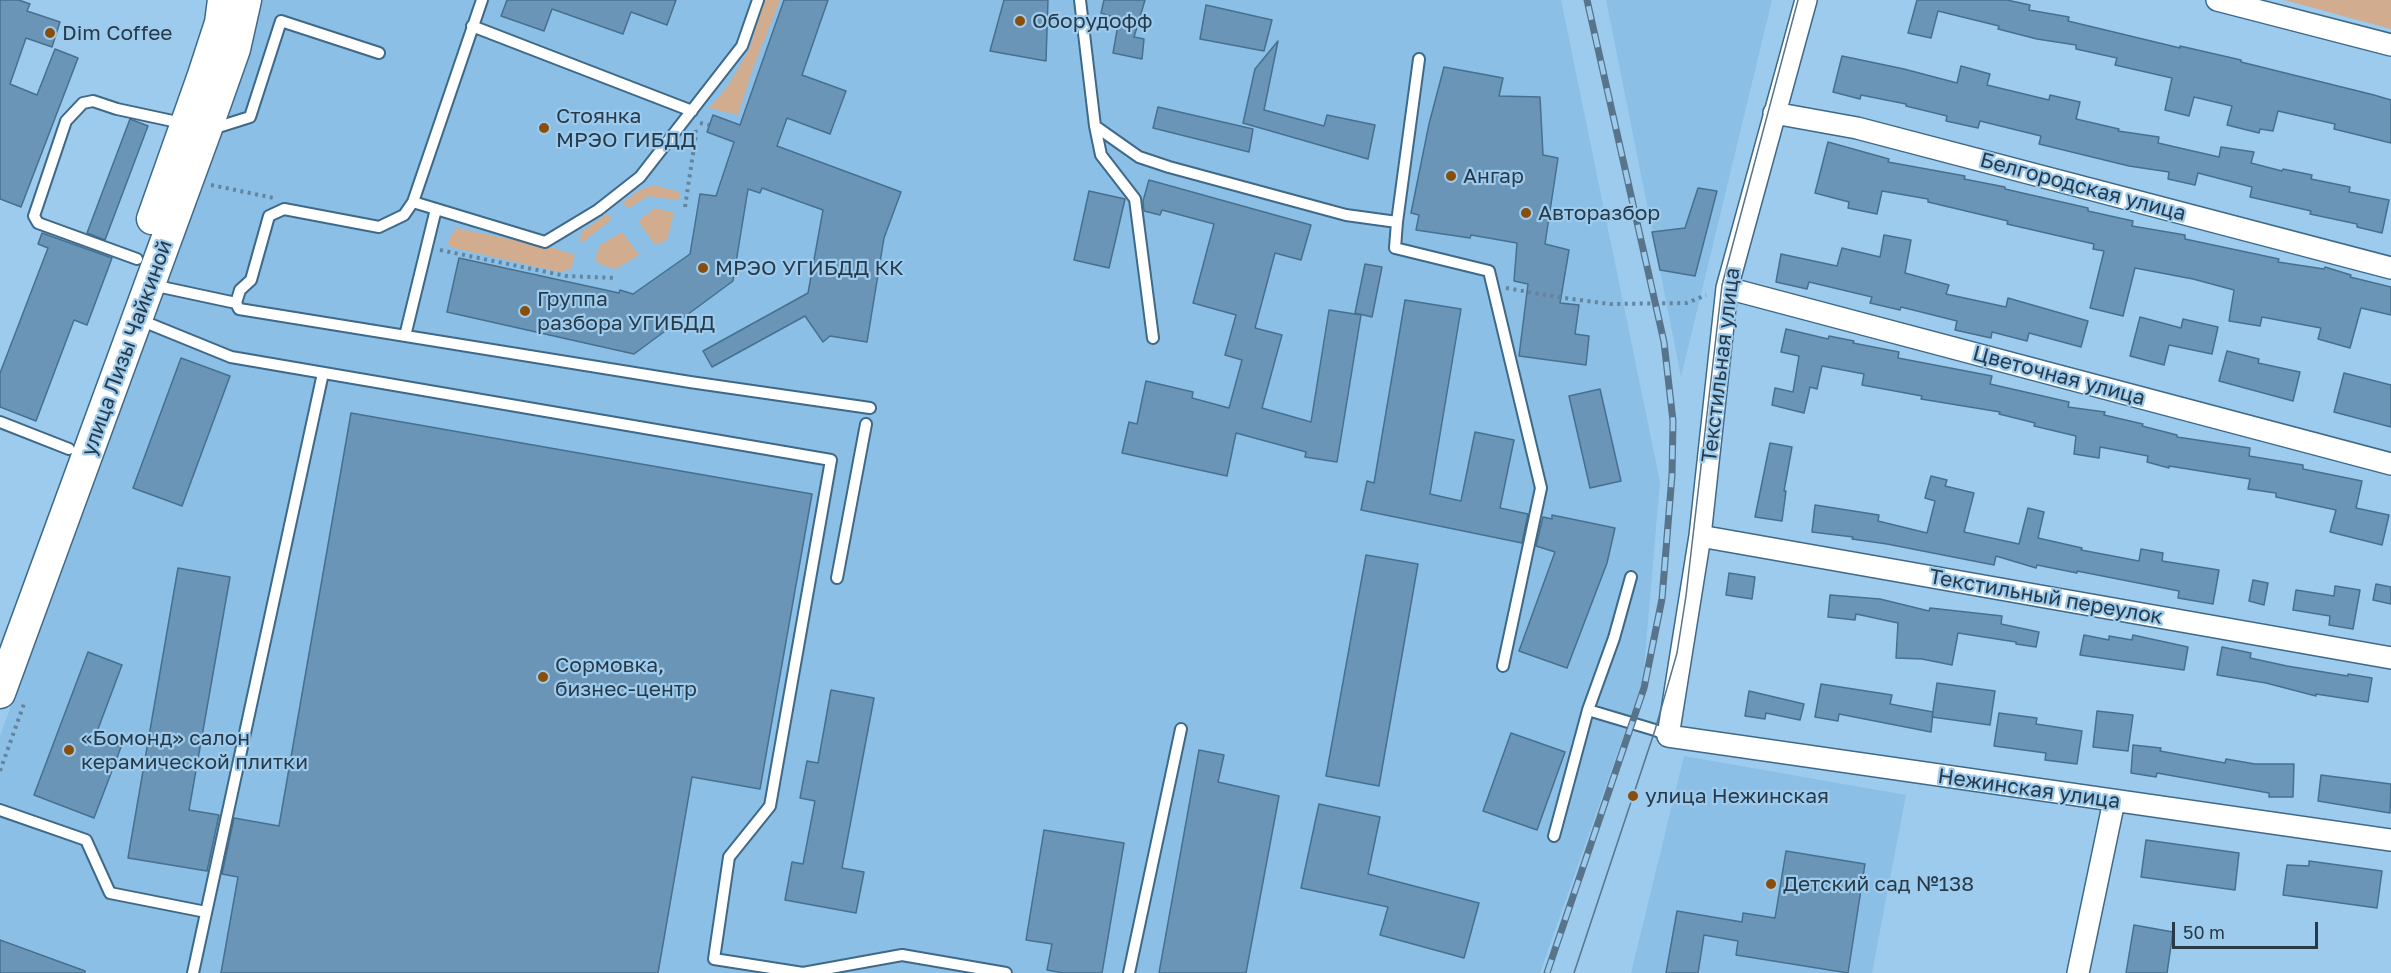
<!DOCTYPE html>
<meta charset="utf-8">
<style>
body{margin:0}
#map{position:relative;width:2391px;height:973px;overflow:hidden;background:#9dcbed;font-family:"Golos Text",sans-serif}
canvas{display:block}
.scale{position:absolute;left:2172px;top:922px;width:146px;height:27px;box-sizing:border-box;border:3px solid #283a48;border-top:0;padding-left:8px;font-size:18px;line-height:21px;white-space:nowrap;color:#283a48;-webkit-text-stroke:4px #9dcbed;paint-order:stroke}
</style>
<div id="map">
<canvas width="2391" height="973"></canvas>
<div class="scale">50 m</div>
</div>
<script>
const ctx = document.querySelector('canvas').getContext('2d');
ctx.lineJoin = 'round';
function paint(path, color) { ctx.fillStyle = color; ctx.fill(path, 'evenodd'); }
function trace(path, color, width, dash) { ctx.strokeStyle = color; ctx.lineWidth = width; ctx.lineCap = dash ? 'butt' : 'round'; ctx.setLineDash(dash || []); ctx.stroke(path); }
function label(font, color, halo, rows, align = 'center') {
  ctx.font = font + ' "Golos Text",sans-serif'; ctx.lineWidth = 4.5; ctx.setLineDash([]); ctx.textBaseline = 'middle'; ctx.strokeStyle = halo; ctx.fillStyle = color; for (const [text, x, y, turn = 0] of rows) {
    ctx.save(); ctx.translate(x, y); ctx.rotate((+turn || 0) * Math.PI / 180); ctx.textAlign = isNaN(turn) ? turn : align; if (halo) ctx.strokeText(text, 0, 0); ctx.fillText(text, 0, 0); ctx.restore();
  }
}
paint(new Path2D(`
 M 260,0 L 1561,0 L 1660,482 L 1643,680 L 1540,973 L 0,973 L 0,736 L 259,16 Z
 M 1606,0 L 1772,0 L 1681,377 L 1660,270 Z
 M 1684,756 L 1906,795 L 1872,973 L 1631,973 Z`), '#8bbfe6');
paint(new Path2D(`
 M 765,0 L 780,0 L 752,71 L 738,115 L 709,108 L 727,87 L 749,50 Z
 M 2284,0 L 2391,0 L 2391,29 Z
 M 653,185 L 680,192 L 680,197 L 677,200 L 648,196 L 629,208 L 622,203 L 638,191 Z
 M 655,208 L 674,213 L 667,240 L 655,245 L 638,221 Z
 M 607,214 L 611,218 L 610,221 L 584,241 L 580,241 L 581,232 Z
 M 456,228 L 557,249 L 575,255 L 571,269 L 559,272 L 450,247 L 448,241 Z
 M 622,232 L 639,255 L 616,269 L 601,265 L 595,259 L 600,245 Z`), '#d1ac8e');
const building = new Path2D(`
 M 0,0 L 19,0 L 30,4 L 27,11 L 60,22 L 52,47 L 26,38 L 10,84 L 37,95 L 55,49 L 78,58 L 21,207 L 0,199 Z
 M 507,0 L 676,0 L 667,25 L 631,12 L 623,34 L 552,9 L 544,31 L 501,16 Z
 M 784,0 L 828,0 L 802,75 L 846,91 L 830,134 L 787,118 L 777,146 L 901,192 L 884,238 L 867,342 L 830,336 L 823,342 L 805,316 L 712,367 L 703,351 L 808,293 L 823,210 L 762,188 L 760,193 L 748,189 L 733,281 L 634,354 L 447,312 L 459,258 L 619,293 L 620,290 L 633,294 L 690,254 L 700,194 L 716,196 L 734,142 L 707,132 L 713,115 L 740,125 Z
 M 1004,0 L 1048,0 L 1046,61 L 990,51 Z
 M 1104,0 L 1145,0 L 1134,37 L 1144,39 L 1142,59 L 1113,53 L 1119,19 L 1101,13 Z
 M 1917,0 L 2007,0 L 2030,5 L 2029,10 L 2069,17 L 2068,21 L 2180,48 L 2180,46 L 2241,60 L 2241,62 L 2374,95 L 2391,100 L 2391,143 L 2334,129 L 2335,124 L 2278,111 L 2273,131 L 2260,129 L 2259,133 L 2227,125 L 2232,106 L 2194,97 L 2189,116 L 2165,110 L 2172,78 L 2115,65 L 2117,58 L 2076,49 L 2076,45 L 2037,39 L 1998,29 L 1999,26 L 1938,11 L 1931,38 L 1908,33 Z
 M 1206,5 L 1272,20 L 1264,51 L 1200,39 Z
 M 1278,41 L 1264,110 L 1324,126 L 1327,115 L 1375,125 L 1368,159 L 1243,123 L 1255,69 Z
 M 1842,56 L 1904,69 L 1957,83 L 1961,66 L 1990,74 L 1987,85 L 2049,100 L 2050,95 L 2080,102 L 2076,119 L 2119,129 L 2118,131 L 2159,137 L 2158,143 L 2219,157 L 2221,147 L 2254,152 L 2251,163 L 2282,171 L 2283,169 L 2312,175 L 2311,179 L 2350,187 L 2349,192 L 2389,200 L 2382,233 L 2357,227 L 2357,224 L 2310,214 L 2311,211 L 2250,197 L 2252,187 L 2198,173 L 2195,185 L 2168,179 L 2169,172 L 2129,166 L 2039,144 L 2041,136 L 1980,121 L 1978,128 L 1946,121 L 1947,116 L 1906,106 L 1906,104 L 1861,95 L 1860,99 L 1833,92 Z
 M 1444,67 L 1503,78 L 1499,96 L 1540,97 L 1543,155 L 1558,158 L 1545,244 L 1569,250 L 1560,303 L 1579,305 L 1575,334 L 1589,336 L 1586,365 L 1519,356 L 1528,284 L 1514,281 L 1517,243 L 1471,235 L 1470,238 L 1416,230 L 1419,215 L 1411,213 L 1429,124 Z
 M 1158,107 L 1253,129 L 1249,152 L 1153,128 Z
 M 130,119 L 148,126 L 105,240 L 87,233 Z
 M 1828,142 L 1889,159 L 1888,162 L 1965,176 L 1964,179 L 2005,187 L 2005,189 L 2088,208 L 2088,211 L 2133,221 L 2132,226 L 2185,235 L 2185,239 L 2279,259 L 2278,262 L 2324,269 L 2325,267 L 2351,275 L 2350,277 L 2391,287 L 2391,315 L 2361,308 L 2350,348 L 2318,339 L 2321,328 L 2262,317 L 2260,326 L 2229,321 L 2234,290 L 2193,279 L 2135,268 L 2123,316 L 2090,308 L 2104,251 L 2093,249 L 2094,244 L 2007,224 L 2008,221 L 1928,202 L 1928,199 L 1882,191 L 1877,214 L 1848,208 L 1849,202 L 1815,193 Z
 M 1149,180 L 1311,225 L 1301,260 L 1275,253 L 1255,328 L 1282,335 L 1262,408 L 1311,422 L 1329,310 L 1361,315 L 1337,462 L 1305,457 L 1306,452 L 1236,433 L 1227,476 L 1122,453 L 1129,422 L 1137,424 L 1146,381 L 1193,392 L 1192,398 L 1229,408 L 1242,360 L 1225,355 L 1236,315 L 1193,303 L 1214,224 L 1162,210 L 1160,215 L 1144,211 L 1143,201 Z
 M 1698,188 L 1717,191 L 1695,276 L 1660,270 L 1652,232 L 1685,228 Z
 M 1089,191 L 1125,199 L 1109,268 L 1074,260 Z
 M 42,233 L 112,258 L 87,325 L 74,320 L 36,421 L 0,407 L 0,373 L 48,248 L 38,244 Z
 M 1884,235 L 1911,240 L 1905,273 L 1949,285 L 1946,294 L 2006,307 L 2008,298 L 2088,321 L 2081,347 L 2029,333 L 2027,341 L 1992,332 L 1991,338 L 1955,330 L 1957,321 L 1901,307 L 1900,310 L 1870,303 L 1872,297 L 1809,282 L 1807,289 L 1776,282 L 1781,254 L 1837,266 L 1842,248 L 1880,257 Z
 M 1365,264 L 1382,267 L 1372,317 L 1355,313 Z
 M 1405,300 L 1461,309 L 1430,494 L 1461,501 L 1475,432 L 1514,440 L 1500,508 L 1528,514 L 1522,543 L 1361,510 L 1367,481 L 1374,483 Z
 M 2140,317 L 2181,328 L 2183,319 L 2218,327 L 2212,354 L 2169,345 L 2164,365 L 2130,356 Z
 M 1786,329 L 1828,339 L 1829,336 L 1854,341 L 1853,343 L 1899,352 L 1898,358 L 1992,376 L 1990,384 L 2069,402 L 2068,407 L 2105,412 L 2104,415 L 2143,424 L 2142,426 L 2177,435 L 2177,437 L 2250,448 L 2249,456 L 2303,465 L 2303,469 L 2362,481 L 2356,508 L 2389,515 L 2382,545 L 2330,532 L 2336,510 L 2276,497 L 2276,493 L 2248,489 L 2250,479 L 2169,466 L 2169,468 L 2147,462 L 2148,456 L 2100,447 L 2099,458 L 2074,454 L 2076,436 L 2034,426 L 2035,423 L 1999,414 L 2000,412 L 1921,399 L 1922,396 L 1862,385 L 1864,374 L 1822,366 L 1817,389 L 1810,387 L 1804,413 L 1772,405 L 1775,388 L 1793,392 L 1799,356 L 1781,352 Z
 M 2227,351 L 2259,359 L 2258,363 L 2300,372 L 2293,401 L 2219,381 Z
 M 181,358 L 230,376 L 182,506 L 133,488 Z
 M 2344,373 L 2391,385 L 2391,427 L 2334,412 Z
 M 1600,389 L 1621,481 L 1590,488 L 1569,396 Z
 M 351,413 L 812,494 L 760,789 L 692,777 L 658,973 L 221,973 L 238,877 L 222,874 L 234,818 L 279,826 Z
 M 1770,443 L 1792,447 L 1784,491 L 1786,491 L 1782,521 L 1755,517 Z
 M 1931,476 L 1947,480 L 1945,486 L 1974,493 L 1964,532 L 2019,544 L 2028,508 L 2044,512 L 2038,538 L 2082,548 L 2081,550 L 2139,561 L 2141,549 L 2163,553 L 2162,561 L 2219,570 L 2213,604 L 2178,598 L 2179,591 L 2077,571 L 2077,573 L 2037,565 L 2036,568 L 1996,556 L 1994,565 L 1887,544 L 1852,539 L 1853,537 L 1812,532 L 1815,505 L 1879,515 L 1878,521 L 1927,533 L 1935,501 L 1925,498 Z
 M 1552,515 L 1615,528 L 1607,563 L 1567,668 L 1519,651 L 1555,552 L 1536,546 L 1543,517 L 1552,519 Z
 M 1366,555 L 1418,564 L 1379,786 L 1326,776 Z
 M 178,568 L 230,577 L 189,810 L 219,815 L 207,871 L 128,858 Z
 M 1729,573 L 1755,577 L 1752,599 L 1726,595 Z
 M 2253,580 L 2268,583 L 2264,605 L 2249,601 Z
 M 2376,584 L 2391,587 L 2391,604 L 2373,600 Z
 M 2335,586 L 2360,590 L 2353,629 L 2329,625 L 2330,616 L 2293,610 L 2296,590 L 2334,596 Z
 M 1830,595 L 1880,599 L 1929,611 L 1930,608 L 2002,616 L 2001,624 L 2039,632 L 2036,647 L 2016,644 L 2016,642 L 1958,633 L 1952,665 L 1922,659 L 1896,658 L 1898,623 L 1856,614 L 1855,620 L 1828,617 Z
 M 2084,635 L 2109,640 L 2109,636 L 2132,640 L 2133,635 L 2188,647 L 2184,670 L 2080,655 Z
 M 2222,647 L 2251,653 L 2250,658 L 2287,666 L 2348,676 L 2348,674 L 2372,678 L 2368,702 L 2316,694 L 2316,696 L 2266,683 L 2217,675 Z
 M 88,652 L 122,665 L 95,737 L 121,747 L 94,818 L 34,795 Z
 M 1937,683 L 1995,691 L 1990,725 L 1932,717 Z
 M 1821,684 L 1892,695 L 1890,704 L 1933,712 L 1931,732 L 1839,714 L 1838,721 L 1815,717 Z
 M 831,690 L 874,698 L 842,868 L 864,872 L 856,913 L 785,900 L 792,862 L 803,864 L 815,801 L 800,798 L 807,761 L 818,763 Z
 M 1749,691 L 1804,704 L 1800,720 L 1766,713 L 1765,719 L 1745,716 Z
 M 2097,711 L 2133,715 L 2128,751 L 2093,747 Z
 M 1999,713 L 2037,718 L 2036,724 L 2082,731 L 2077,764 L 2045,760 L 2046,753 L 1994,746 Z
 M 1511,733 L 1565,752 L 1537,830 L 1483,811 Z
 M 2133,745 L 2161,748 L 2160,751 L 2225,763 L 2226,759 L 2255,764 L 2294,764 L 2293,797 L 2269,797 L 2269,793 L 2157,773 L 2156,777 L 2131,773 Z
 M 1199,750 L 1224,755 L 1218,782 L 1279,796 L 1246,973 L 1159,973 Z
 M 2321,775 L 2391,784 L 2390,813 L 2318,801 Z
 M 1319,804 L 1380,817 L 1368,874 L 1479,903 L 1464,958 L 1380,935 L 1388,907 L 1301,888 Z
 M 1044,830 L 1124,843 L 1102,973 L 1063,973 L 1047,970 L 1052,944 L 1026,940 Z
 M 2146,840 L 2239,853 L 2235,890 L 2141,877 Z
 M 1786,851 L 1865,864 L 1848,973 L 1736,955 L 1738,941 L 1704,935 L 1698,973 L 1666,973 L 1677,911 L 1742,922 L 1743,913 L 1775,918 Z
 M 2309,861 L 2382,871 L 2377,908 L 2283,895 L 2287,865 L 2309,866 Z
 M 2134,925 L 2173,932 L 2167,973 L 2126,973 Z
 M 0,940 L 85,971 L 85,973 L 0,973 Z`);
paint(building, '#6a95b6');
trace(building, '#46708f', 1.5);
const lane = new Path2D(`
 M 482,0 L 413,202 L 545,242 L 598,210 L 640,177 L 742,46 L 758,0
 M 1080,0 L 1095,126 L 1101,155 L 1135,199 L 1153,338
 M 472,26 L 692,111
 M 1095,126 L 1139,157 L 1169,167 L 1346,215 L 1397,222 L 1395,248 L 1489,271 L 1541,488 L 1503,666
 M 212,129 L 250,117 L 281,21 L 379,53
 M 1397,222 L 1419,59
 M 137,259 L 38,223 L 34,216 L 66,121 L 83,103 L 93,101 L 117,109 L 182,123
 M 152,285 L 236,303 L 239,309 L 690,382 L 870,408
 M 236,303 L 240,290 L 251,280 L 269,216 L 284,209 L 379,227 L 404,215 L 413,202
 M 140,320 L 231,357 L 831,460 L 770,806 L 729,857 L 714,959 L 803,973 L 902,955 L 1006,973
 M 405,336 L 436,209
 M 0,422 L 69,449
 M 837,578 L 866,424
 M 1588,710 L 1655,730 L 1668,736
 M 0,810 L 86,840 L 110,893 L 206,912
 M 1554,836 L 1588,710 L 1614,638 L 1631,577
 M 193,973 L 323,373
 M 1129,973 L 1181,729`);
const street = new Path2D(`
 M 1806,0 L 1727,288 L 1700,536 L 1668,736 L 2391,840
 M 2217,0 L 2391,45
 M 1774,113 L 1857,128 L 2391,268
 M 1727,288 L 2391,464
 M 1700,536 L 2391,658
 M 2078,973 L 2114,801`);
const secondary = new Path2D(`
 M 152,219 L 203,75 L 220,23 L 223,0
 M 0,693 L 206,131 L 235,49 L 246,0`);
trace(lane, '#3e6988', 14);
trace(street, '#3e6988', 24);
trace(secondary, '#3e6988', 33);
trace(new Path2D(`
 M 700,123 L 709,125
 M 211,185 L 274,198
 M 685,207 L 696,134 L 695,128
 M 440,250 L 566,276 L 616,278
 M 1506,288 L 1557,297 L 1610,304 L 1687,303 L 1706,295
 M 0,771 L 25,701`), '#64849d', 4, [3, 4.5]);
trace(lane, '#fff', 10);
trace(street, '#fff', 21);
trace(secondary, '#fff', 30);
trace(new Path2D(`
 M 1574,973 L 1655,730 L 1677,653 L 1686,596 L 1722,285 L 1798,0`), '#57748a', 1.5);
const rail = new Path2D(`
 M 1547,973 L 1644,688 L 1662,599 L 1672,475 L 1673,421 L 1664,342 L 1587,0`);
trace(rail, '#57748a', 7);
trace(rail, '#9dcbed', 4.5, [14]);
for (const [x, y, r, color] of [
 [1020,21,6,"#894e09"],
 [50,33,6,"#894e09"],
 [544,128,6,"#894e09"],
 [1451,176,6,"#894e09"],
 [1526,213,6,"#894e09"],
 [703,268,6,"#894e09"],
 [525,311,6,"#894e09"],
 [543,677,6,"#894e09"],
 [69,750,6,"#894e09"],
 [1633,796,6,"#894e09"],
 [1771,884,6,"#894e09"]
]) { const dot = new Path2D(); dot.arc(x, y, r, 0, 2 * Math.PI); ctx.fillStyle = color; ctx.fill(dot); trace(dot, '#9dcbed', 2); }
label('21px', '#283a48', '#9dcbed', [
 ["Оборудофф",1032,21],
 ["Dim Coffee",62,33],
 ["Стоянка",556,116],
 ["МРЭО ГИБДД",556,140],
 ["Ангар",1463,176],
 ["Авторазбор",1538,213],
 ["МРЭО УГИБДД КК",715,268],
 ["Группа",537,299],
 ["разбора УГИБДД",537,323],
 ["Сормовка,",555,665],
 ["бизнес-центр",555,689],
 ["«Бомонд» салон",81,738],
 ["керамической плитки",81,762],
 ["улица Нежинская",1645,796],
 ["Детский сад №138",1783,884]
], 'left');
label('21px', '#283a48', '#9dcbed', [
 ["Белгородская улица",2083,187,15],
 ["улица Лизы Чайкиной",127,348,-70],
 ["Текстильная улица",1721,365,-83],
 ["Цветочная улица",2059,376,15],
 ["Текстильный переулок",2046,597,10],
 ["Нежинская улица",2029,789,8]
]);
</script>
